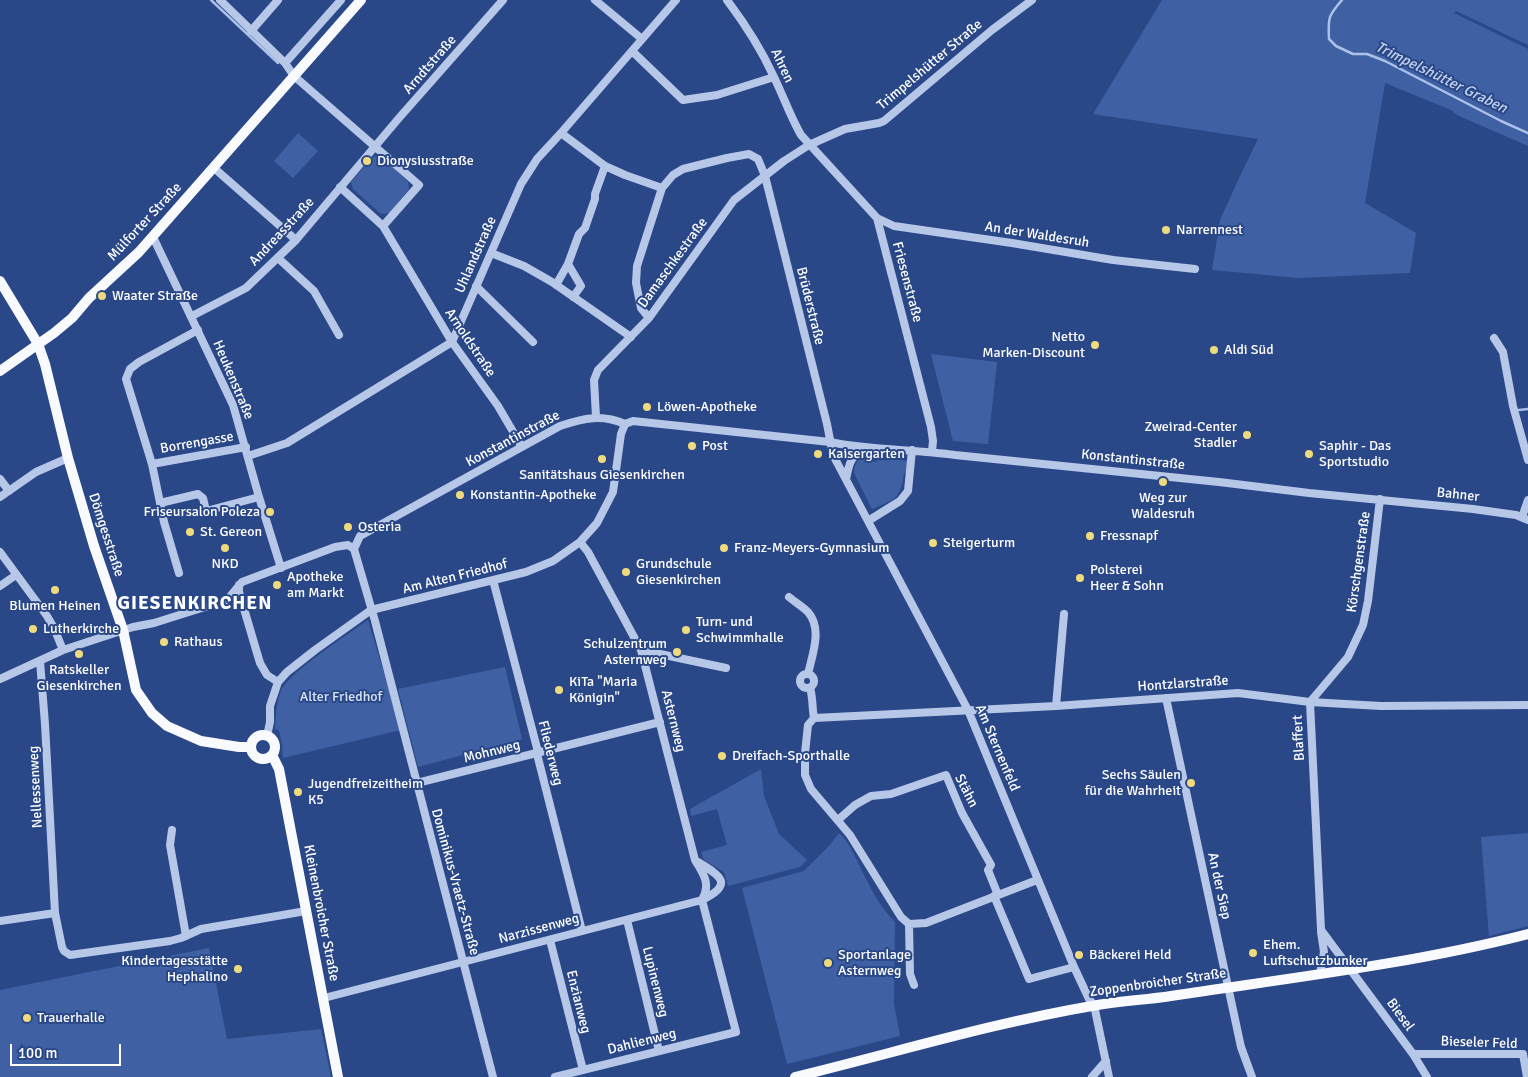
<!DOCTYPE html>
<meta charset="utf-8">
<style>
body{margin:0}
#map{position:relative;width:1528px;height:1077px;overflow:hidden;background:#2a4888;font-family:Signika,sans-serif}
canvas{display:block}
.scale{position:absolute;left:10px;top:1044px;width:111px;height:22px;box-sizing:border-box;border:2px solid #fff;border-top:0;padding-left:6px;font-size:15px;line-height:18px;white-space:nowrap;color:#fff;-webkit-text-stroke:4px #2a4888;paint-order:stroke}
</style>
<div id="map">
<canvas width="1528" height="1077"></canvas>
<div class="scale">100 m</div>
</div>
<script>
const ctx = document.querySelector('canvas').getContext('2d');
ctx.lineJoin = 'round';
function paint(path, color) { ctx.fillStyle = color; ctx.fill(path, 'evenodd'); }
function trace(path, color, width, dash) { ctx.strokeStyle = color; ctx.lineWidth = width; ctx.lineCap = dash ? 'butt' : 'round'; ctx.setLineDash(dash || []); ctx.stroke(path); }
function label(font, color, halo, rows, align = 'center') {
  ctx.font = font + ' Signika,sans-serif'; ctx.lineWidth = 4; ctx.setLineDash([]); ctx.textBaseline = 'middle'; ctx.strokeStyle = halo; ctx.fillStyle = color; for (const [text, x, y, turn = 0] of rows) {
    ctx.save(); ctx.translate(x, y); ctx.rotate((+turn || 0) * Math.PI / 180); ctx.textAlign = isNaN(turn) ? turn : align; if (halo) ctx.strokeText(text, 0, 0); ctx.fillText(text, 0, 0); ctx.restore();
  }
}
paint(new Path2D(`
 M 1162,0 L 1528,0 L 1528,45 L 1456,11 L 1454,13 L 1528,49 L 1528,146 L 1457,115 L 1451,110 L 1385,83 L 1365,203 L 1416,233 L 1410,273 L 1299,278 L 1212,270 L 1220,220 L 1240,176 L 1258,139 L 1093,114 Z
 M 298,133 L 318,151 L 293,178 L 274,161 Z
 M 381,156 L 408,182 L 409,189 L 389,213 L 381,214 L 353,189 L 351,182 L 373,157 Z
 M 931,354 L 997,362 L 988,444 L 953,441 Z
 M 861,458 L 871,459 L 871,461 L 876,462 L 877,460 C 885,461 901,459 907,461 L 908,472 L 904,473 C 901,499 894,500 872,509 L 854,473 C 854,467 856,462 861,458 Z
 M 368,620 L 401,730 L 283,758 L 282,744 L 279,730 L 275,729 C 276,717 276,703 281,691 C 287,674 350,633 368,620 Z
 M 505,667 L 522,739 L 418,767 L 398,689 Z
 M 761,769 L 764,796 L 779,834 L 807,860 L 800,867 L 728,886 L 724,872 L 704,860 L 701,852 L 727,845 L 717,809 L 691,816 L 690,809 Z
 M 839,833 C 852,845 857,862 865,877 C 873,893 882,909 895,922 L 894,1004 L 900,1036 L 787,1064 L 742,888 L 804,871 L 829,846 Z
 M 1528,833 L 1528,926 L 1489,936 L 1481,837 Z
 M 209,948 L 227,1039 L 321,1029 L 331,1077 L 0,1077 L 0,990 Z`), '#3f61a4');
trace(new Path2D(`
 M 211,0 L 278,63
 M 1342,0 C 1328,16 1328,18 1329,39 L 1336,46 L 1353,54 L 1367,54 L 1385,61 L 1501,121 L 1528,133
 M 1519,410 L 1528,409`), '#acc1e8', 2.5);
trace(new Path2D(`
 M 220,0 L 285,63 L 294,76 L 419,185 L 383,226
 M 595,0 L 642,39
 M 727,0 C 745,24 761,49 773,75 C 783,95 790,116 801,135 L 877,218 L 931,427 L 933,441 L 932,451
 M 251,31 L 278,0
 M 632,51 L 683,100 L 717,95 L 774,77
 M 285,63 L 341,0
 M 561,133 L 605,166 L 625,175 L 662,188
 M 214,168 L 296,240
 M 340,187 L 383,226 L 452,342 L 498,406 L 522,447
 M 877,218 L 894,226 L 1012,243 L 1113,260 L 1195,269
 M 153,237 L 233,405 L 259,497 L 281,568
 M 491,253 L 524,266 L 552,282 L 631,337
 M 278,258 L 314,291 L 339,335
 M 556,285 L 568,264
 M 476,286 L 533,342
 M 573,297 L 581,286 L 568,264 L 579,234 L 585,228 L 595,199 L 595,194 L 605,166
 M 192,316 L 246,288 L 296,240 L 399,118 L 503,0
 M 649,318 L 641,308 L 636,283 L 637,266 L 662,188 L 673,175 L 683,169 L 727,158 L 749,154 L 758,159 L 765,176 L 827,424 L 833,455 L 968,710 L 1074,967 L 1089,999 L 1094,1005 L 1109,1077
 M 1494,338 L 1503,352 L 1513,406 L 1528,460
 M 596,417 L 594,380 L 598,370 L 649,318 L 734,200 L 784,161 L 809,145 L 845,129 L 879,123 L 884,121 L 992,30 L 1032,0
 M 248,456 L 287,443 L 452,342 L 521,184 L 537,159 L 561,133 L 676,0
 M 152,464 L 246,447
 M 0,479 L 9,491
 M 846,479 C 850,462 849,456 868,450
 M 0,497 L 36,472 L 68,458
 M 160,503 L 198,494 L 203,498 L 206,511 L 259,497
 M 1522,517 L 1528,500
 M 868,521 L 900,501 L 908,491 L 912,450
 M 354,549 L 360,536 L 560,426 C 584,418 602,414 625,424 L 633,421 L 830,442 C 871,451 914,449 955,455 L 1219,482 L 1309,493 L 1473,509 L 1516,515 L 1528,520
 M 354,549 L 375,621 L 493,1077
 M 0,552 L 47,616 L 54,628 L 63,650
 M 179,573 L 164,522 L 152,464 L 126,379 L 130,369 L 139,362 L 198,330
 M 493,580 L 537,748 L 537,754 L 582,931
 M 239,585 L 239,592 L 260,663 L 267,675 L 278,682
 M 0,586 L 16,575
 M 789,597 C 795,602 803,607 808,612 C 823,629 812,655 808,674
 M 641,650 L 726,668
 M 40,661 L 45,724 L 55,913 L 62,947 L 64,951 L 70,955 L 170,941 L 181,938 L 201,929 L 306,911
 M800 681a7 7 0 1 1 14 0a7 7 0 1 1-14 0Z
 M 0,679 L 63,650 L 133,627 L 154,623 L 227,600 L 242,582 L 335,547 L 348,545 L 354,549
 M 810,688 C 813,697 812,708 814,718
 M 1166,698 L 1241,1047 L 1252,1077
 M 1310,702 L 1321,930 L 1413,1054 L 1427,1077
 M 1310,702 L 1348,657 L 1363,625 L 1368,601 L 1380,499
 M 1056,706 L 1064,614
 M 267,736 L 270,722 L 270,706 L 278,682 L 287,672 L 315,650 L 371,610 L 526,572 L 553,561 L 580,542 L 597,523 L 613,492 L 621,434 L 625,424
 M 417,783 L 660,722
 M 838,820 L 855,805 L 871,796 L 891,794 L 946,775 L 962,813 L 991,865 L 988,870 L 998,895
 M 172,830 L 170,845 L 186,936
 M 1037,880 L 926,923 L 909,924 L 901,917 L 850,835 L 811,789 L 805,775 L 805,753 L 808,725 L 814,718 L 1056,706 L 1238,693 L 1310,702 L 1381,706 L 1528,705
 M 994,896 L 1029,979 L 1074,967
 M 627,920 L 659,1051
 M 0,921 L 55,913
 M 909,924 L 910,974 L 914,985
 M 550,940 L 583,1070
 M 1320,974 L 1324,952 L 1321,932
 M 324,998 L 702,900 C 734,884 721,876 698,862
 M 1413,1054 L 1523,1054 L 1527,1077
 M 555,1077 L 736,1032 L 702,900 C 711,885 704,874 695,860 L 641,650 L 588,552 L 580,542
 M 1092,1077 L 1106,1061`), '#b7c7e8', 8);
trace(new Path2D(`
 M 0,281 L 38,344 L 45,364 L 68,458 L 94,546 L 123,630 L 136,690 L 152,713 L 167,726 L 201,741 L 239,747 L 251,747
 M 0,371 L 54,333 L 72,318 L 89,298 L 139,252 L 361,0
 M251 747a12 12 0 1 1 24 0a12 12 0 1 1-24 0Z
 M 272,755 L 279,769 L 338,1077
 M 795,1077 C 894,1053 992,1023 1092,1006 C 1118,1001 1145,1000 1171,996 C 1290,978 1411,964 1528,934`), '#f9fafe', 10);
for (const [x, y, r, color] of [
 [367,161,5,"#efdb7e"],
 [1166,230,5,"#efdb7e"],
 [102,296,5,"#efdb7e"],
 [1095,345,5,"#efdb7e"],
 [1214,350,5,"#efdb7e"],
 [647,407,5,"#efdb7e"],
 [1247,435,5,"#efdb7e"],
 [692,446,5,"#efdb7e"],
 [818,454,5,"#efdb7e"],
 [1309,454,5,"#efdb7e"],
 [602,459,5,"#efdb7e"],
 [1163,482,5,"#efdb7e"],
 [460,495,5,"#efdb7e"],
 [270,512,5,"#efdb7e"],
 [348,527,5,"#efdb7e"],
 [190,532,5,"#efdb7e"],
 [1090,536,5,"#efdb7e"],
 [933,543,5,"#efdb7e"],
 [225,548,5,"#efdb7e"],
 [724,548,5,"#efdb7e"],
 [626,572,5,"#efdb7e"],
 [1080,578,5,"#efdb7e"],
 [277,585,5,"#efdb7e"],
 [55,590,5,"#efdb7e"],
 [33,629,5,"#efdb7e"],
 [686,630,5,"#efdb7e"],
 [164,642,5,"#efdb7e"],
 [677,652,5,"#efdb7e"],
 [79,654,5,"#efdb7e"],
 [559,690,5,"#efdb7e"],
 [722,756,5,"#efdb7e"],
 [1191,783,5,"#efdb7e"],
 [298,792,5,"#efdb7e"],
 [1253,953,5,"#efdb7e"],
 [1079,955,5,"#efdb7e"],
 [828,963,5,"#efdb7e"],
 [238,969,5,"#efdb7e"],
 [27,1018,5,"#efdb7e"]
]) { const dot = new Path2D(); dot.arc(x, y, r, 0, 2 * Math.PI); ctx.fillStyle = color; ctx.fill(dot); trace(dot, '#2a4888', 2); }
label('14px', '#fff', '#2a4888', [
 ["Arndtstraße",430,65,-49],
 ["Trimpelshütter Straße",930,65,-40],
 ["Ahren",782,66,65],
 ["Mülforter Straße",145,222,-47],
 ["Andreasstraße",282,232,-47],
 ["An der Waldesruh",1037,235,9],
 ["Uhlandstraße",476,255,-66],
 ["Damaschkestraße",673,263,-54],
 ["Friesenstraße",907,282,75],
 ["Brüderstraße",810,306,76],
 ["Arnoldstraße",470,343,56],
 ["Heukenstraße",233,380,67],
 ["Konstantinstraße",513,439,-28],
 ["Borrengasse",197,443,-10],
 ["Konstantinstraße",1133,460,6],
 ["Bahner",1458,495,6],
 ["Dömgesstraße",106,535,72],
 ["Körschgenstraße",1359,562,-82],
 ["Am Alten Friedhof",455,577,-14],
 ["Hontzlarstraße",1183,684,-4],
 ["Asternweg",673,721,76],
 ["Blaffert",1299,738,-93],
 ["Am Sternenfeld",997,748,67],
 ["Mohnweg",492,752,-14],
 ["Fliederweg",550,753,76],
 ["Nellessenweg",36,787,-93],
 ["Stähn",966,791,63],
 ["Dominikus-Vraetz-Straße",455,882,75],
 ["An der Siep",1219,886,78],
 ["Kleinenbroicher Straße",321,913,79],
 ["Narzissenweg",539,929,-15],
 ["Lupinenweg",655,982,76],
 ["Zoppenbroicher Straße",1158,983,-8],
 ["Enzianweg",578,1002,76],
 ["Biesel",1400,1015,54],
 ["Dahlienweg",642,1042,-14],
 ["Bieseler Feld",1479,1043,2]
]);
label('14px', '#fff', '#2a4888', [
 ["Dionysiusstraße",377,161],
 ["Narrennest",1176,230],
 ["Waater Straße",112,296],
 ["Netto",1085,337,"right"],
 ["Marken-Discount",1085,353,"right"],
 ["Aldi Süd",1224,350],
 ["Löwen-Apotheke",657,407],
 ["Zweirad-Center",1237,427,"right"],
 ["Stadler",1237,443,"right"],
 ["Post",702,446],
 ["Saphir - Das",1319,446],
 ["Sportstudio",1319,462],
 ["Kaisergarten",828,454],
 ["Sanitätshaus Giesenkirchen",602,475,"center"],
 ["Konstantin-Apotheke",470,495],
 ["Weg zur",1163,498,"center"],
 ["Waldesruh",1163,514,"center"],
 ["Friseursalon Poleza",260,512,"right"],
 ["Osteria",358,527],
 ["St. Gereon",200,532],
 ["Fressnapf",1100,536],
 ["Steigerturm",943,543],
 ["Franz-Meyers-Gymnasium",734,548],
 ["NKD",225,564,"center"],
 ["Grundschule",636,564],
 ["Giesenkirchen",636,580],
 ["Polsterei",1090,570],
 ["Heer & Sohn",1090,586],
 ["Apotheke",287,577],
 ["am Markt",287,593],
 ["Blumen Heinen",55,606,"center"],
 ["Turn- und",696,622],
 ["Schwimmhalle",696,638],
 ["Lutherkirche",43,629],
 ["Rathaus",174,642],
 ["Schulzentrum",667,644,"right"],
 ["Asternweg",667,660,"right"],
 ["Ratskeller",79,670,"center"],
 ["Giesenkirchen",79,686,"center"],
 ["KiTa \"Maria",569,682],
 ["Königin\"",569,698],
 ["Dreifach-Sporthalle",732,756],
 ["Sechs Säulen",1181,775,"right"],
 ["für die Wahrheit",1181,791,"right"],
 ["Jugendfreizeitheim",308,784],
 ["K5",308,800],
 ["Ehem.",1263,945],
 ["Luftschutzbunker",1263,961],
 ["Sportanlage",838,955],
 ["Asternweg",838,971],
 ["Bäckerei Held",1089,955],
 ["Kindertagesstätte",228,961,"right"],
 ["Hephalino",228,977,"right"],
 ["Trauerhalle",37,1018]
], 'left');
label('14px', '#dae4f7', '#2a4888', [
 ["Alter Friedhof",341,697]
]);
label('italic 15px', '#c2d2ef', '#2a4888', [
 ["Trimpelshütter Graben",1441,78,26]
]);
ctx.letterSpacing = '1px';
label('bold 19px', '#fff', '#2a4888', [
 ["GIESENKIRCHEN",195,604]
]);
ctx.letterSpacing = '0px';
</script>
